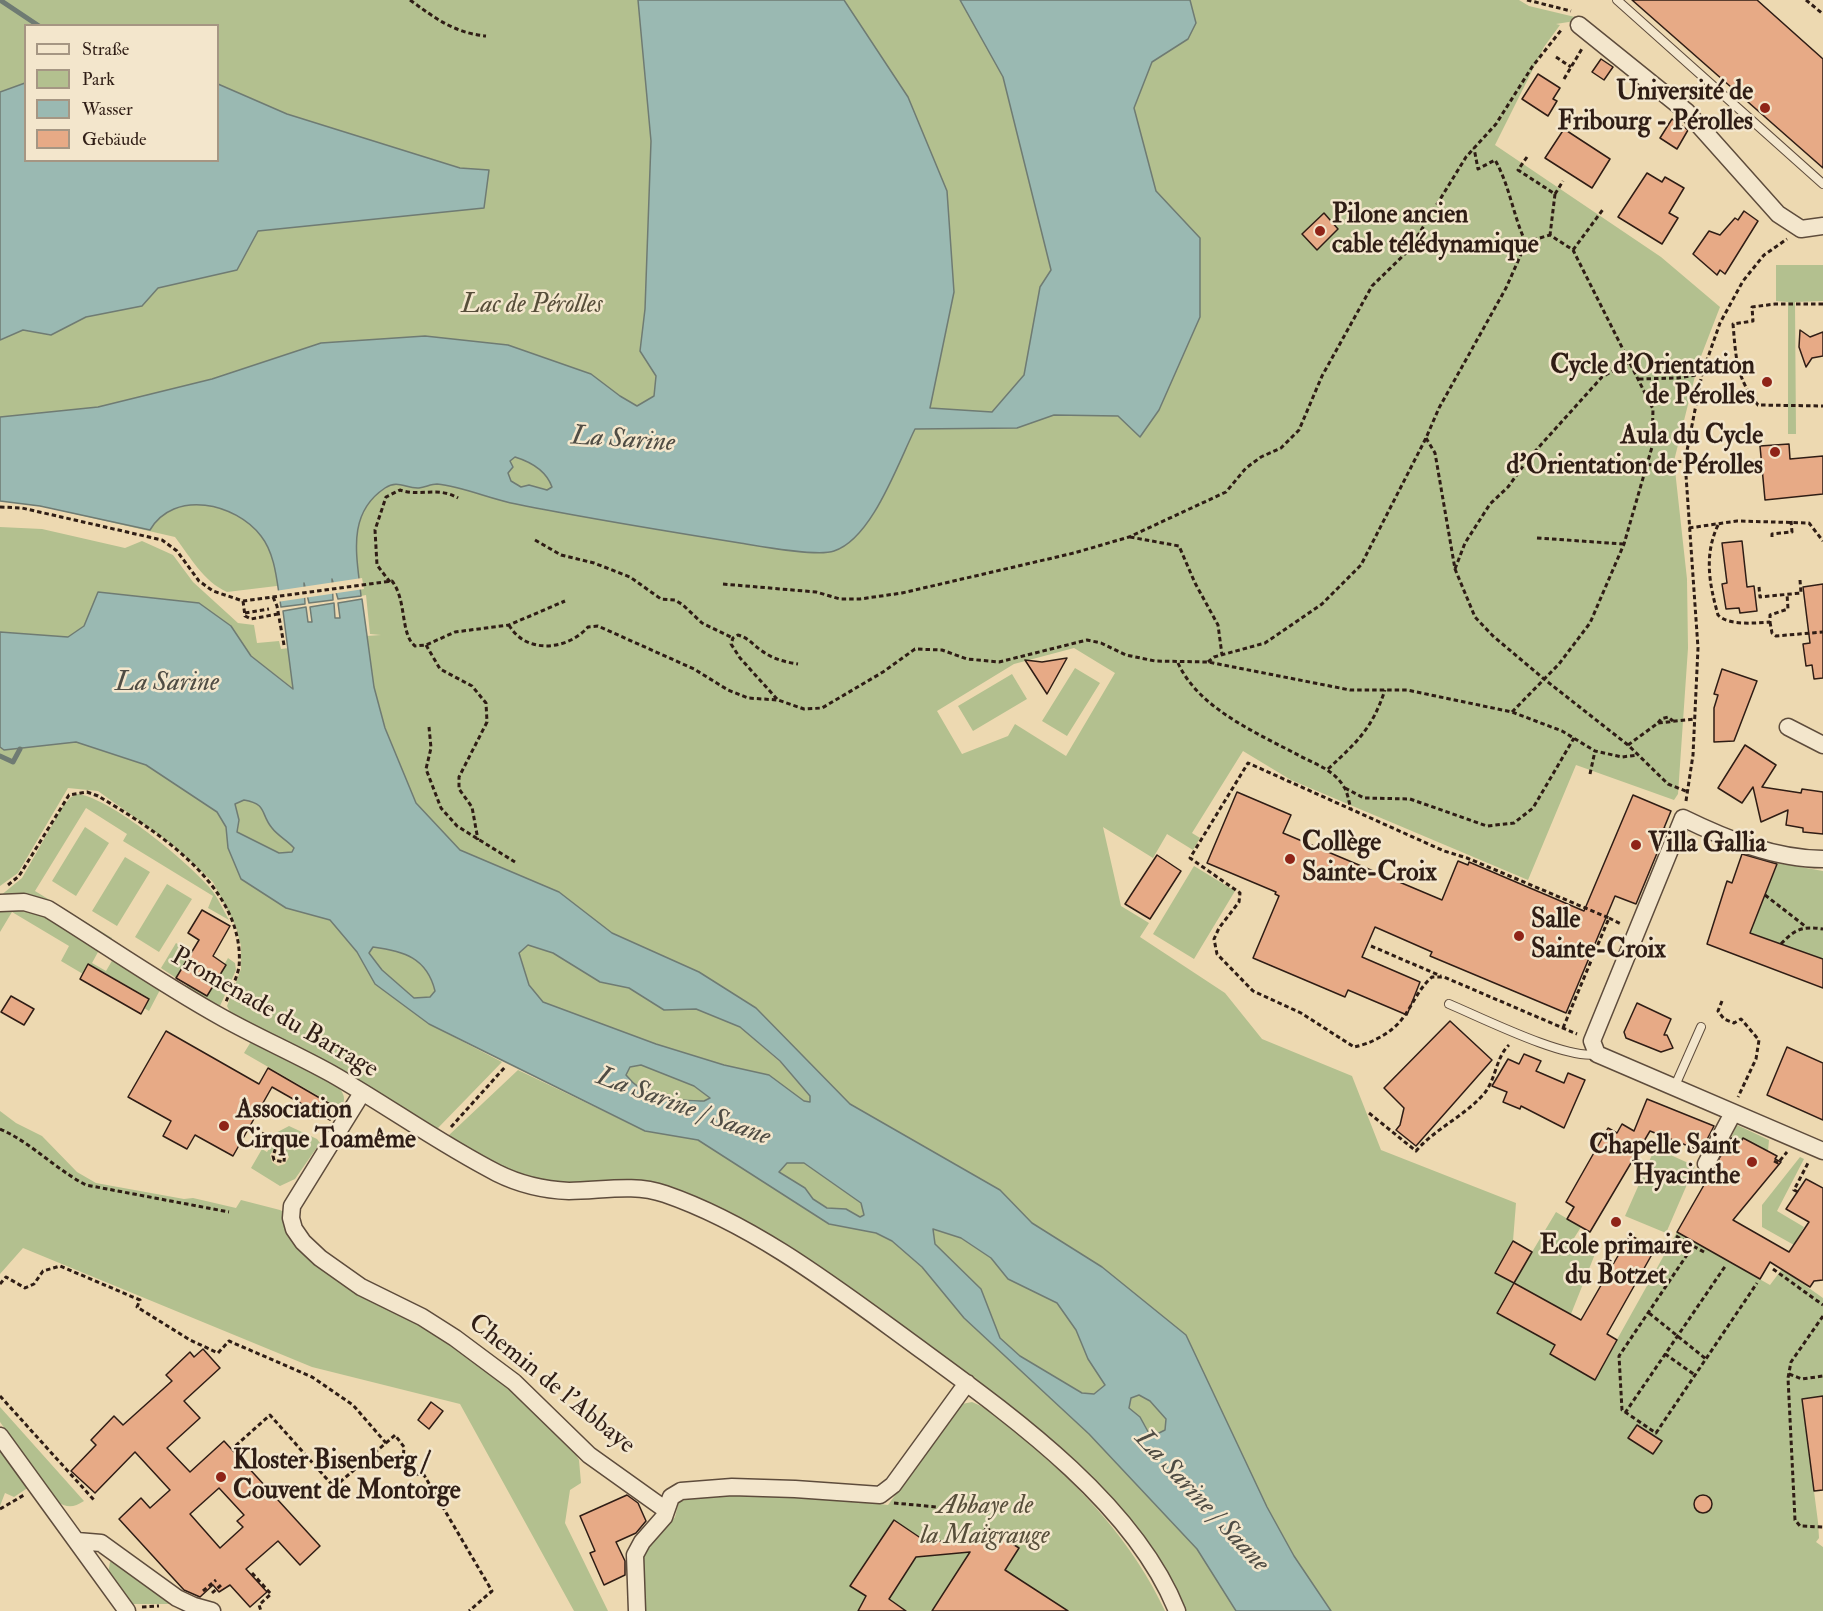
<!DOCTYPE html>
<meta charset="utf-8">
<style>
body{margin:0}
#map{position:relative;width:1823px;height:1611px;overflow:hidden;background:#edd9b1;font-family:"IM FELL Double Pica",serif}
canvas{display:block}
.legend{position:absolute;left:24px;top:24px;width:195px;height:138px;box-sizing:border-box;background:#f3e6cc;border:2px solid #a59683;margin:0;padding:8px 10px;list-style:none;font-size:18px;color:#2f1d15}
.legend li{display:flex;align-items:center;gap:12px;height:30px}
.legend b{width:30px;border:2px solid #a59683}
</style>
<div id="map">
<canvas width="1823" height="1611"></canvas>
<ul class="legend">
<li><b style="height:8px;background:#f3e6cc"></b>Straße</li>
<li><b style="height:16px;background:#b3c08f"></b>Park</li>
<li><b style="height:16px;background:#9ab9b2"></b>Wasser</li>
<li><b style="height:16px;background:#e7aa86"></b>Gebäude</li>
</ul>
</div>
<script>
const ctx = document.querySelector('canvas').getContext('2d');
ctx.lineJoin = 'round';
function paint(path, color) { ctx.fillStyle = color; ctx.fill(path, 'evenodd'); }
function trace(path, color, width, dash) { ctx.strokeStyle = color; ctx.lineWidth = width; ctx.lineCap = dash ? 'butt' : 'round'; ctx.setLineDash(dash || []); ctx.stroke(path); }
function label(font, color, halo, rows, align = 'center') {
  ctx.font = font + ' "IM FELL Double Pica",serif'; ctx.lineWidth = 5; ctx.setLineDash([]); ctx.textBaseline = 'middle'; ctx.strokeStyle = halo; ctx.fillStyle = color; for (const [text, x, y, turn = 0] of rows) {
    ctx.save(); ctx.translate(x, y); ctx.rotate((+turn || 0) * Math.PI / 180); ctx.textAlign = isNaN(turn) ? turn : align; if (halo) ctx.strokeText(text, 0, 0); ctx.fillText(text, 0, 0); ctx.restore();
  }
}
paint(new Path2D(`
 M 0,0 L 1519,0 L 1529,6 L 1575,17 L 1575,21 L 1556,24 L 1560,25 L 1544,47 L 1495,145 L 1661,257 L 1720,307 L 1698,364 L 1674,461 L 1687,579 L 1688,648 L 1678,794 L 1674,800 L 1576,765 L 1528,880 L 1291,780 L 1243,751 L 1192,833 L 1200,838 L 1193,850 L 1167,834 L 1153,858 L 1103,827 L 1121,906 L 1149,923 L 1140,937 L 1225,993 L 1262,1039 L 1352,1076 L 1381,1150 L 1516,1203 L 1513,1241 L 1496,1273 L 1514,1282 L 1556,1212 L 1581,1227 L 1571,1243 L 1595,1254 L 1571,1314 L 1514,1283 L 1498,1313 L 1555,1345 L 1550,1355 L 1595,1379 L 1677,1232 L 1770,1285 L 1782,1269 L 1823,1298 L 1823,1396 L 1802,1399 L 1818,1522 L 1819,1538 L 1816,1542 L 1823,1547 L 1823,1611 L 1331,1611 L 1294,1556 L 1267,1507 L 1186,1335 L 1102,1267 L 1032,1223 L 1000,1190 L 850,1104 L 756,1008 L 699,972 L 612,933 L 559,892 L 460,850 L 416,803 L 385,728 L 374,687 L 366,636 L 381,635 L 370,634 L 366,595 L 361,596 L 359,576 L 227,592 C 203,581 191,558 175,537 L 40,506 L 0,501 ZM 26,26 L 218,26 L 218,160 L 26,160 ZM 1074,648 L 1115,673 L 1066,756 L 1015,724 L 1008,736 L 962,754 L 937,711 L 1014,664 Z
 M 1776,265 L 1823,265 L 1823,301 L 1795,302 L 1796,434 L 1788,434 L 1788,302 L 1776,301 Z
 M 0,527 L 42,529 L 125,548 L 142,541 L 173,555 L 193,582 L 238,623 L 254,625 L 257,643 L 279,641 L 281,649 L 289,648 L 294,689 L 251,656 L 231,626 L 199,603 L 98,592 L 84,626 L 68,637 L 0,632 Z
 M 1075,668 L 1100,683 L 1067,736 L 1042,721 Z
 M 1012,674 L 1027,699 L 973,731 L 958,706 Z
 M 76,742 L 146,765 L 217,812 L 226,827 L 228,848 L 286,908 L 330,920 L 357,952 L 376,984 L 429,1024 L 502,1062 L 437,1129 L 345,1072 L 231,1014 L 227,1006 L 241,969 L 241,946 L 236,927 L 213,882 L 173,845 L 98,791 L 68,788 L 18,873 L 0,886 L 0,748 L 4,750 Z
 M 78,794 C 112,799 187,861 210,888 C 218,897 223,910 229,920 L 208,908 L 213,896 L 123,841 L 127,834 L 86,808 L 35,891 L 112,938 L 109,942 L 0,896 L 22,878 L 63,806 L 71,797 Z
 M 244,800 C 268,804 260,814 272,828 C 278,836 288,840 294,848 L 292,852 L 279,853 L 237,832 L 239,820 L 235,804 Z
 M 85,827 L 109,843 L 76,896 L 52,881 Z
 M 125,857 L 150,872 L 117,926 L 92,911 Z
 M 1778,863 L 1823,871 L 1823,959 L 1750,933 Z
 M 1194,866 L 1235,891 L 1194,959 L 1153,934 Z
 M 167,884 L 192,899 L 159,952 L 135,937 Z
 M 0,910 C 46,911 60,921 97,946 L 98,952 L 92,963 L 106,971 L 113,959 L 161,988 L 149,1011 L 144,1008 L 149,998 L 89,964 L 83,974 L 61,961 L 69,946 L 12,912 L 0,932 Z
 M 176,943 L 199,958 L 186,961 L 176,978 L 161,968 Z
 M 528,945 L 553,953 L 600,982 L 629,988 L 664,1010 L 696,1009 L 740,1027 L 780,1062 L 810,1096 L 810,1103 L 804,1102 L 769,1075 L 724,1065 L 656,1044 L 543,1002 L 529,985 L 519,953 Z
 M 373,947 C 405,951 426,957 435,991 L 430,997 L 414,998 L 382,970 L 368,953 Z
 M 228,958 L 235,963 L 236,970 L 220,1006 L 185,987 L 188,984 L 207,995 Z
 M 252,1040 L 337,1086 C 345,1094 346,1099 341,1109 L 244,1053 Z
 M 641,1065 L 694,1086 L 710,1098 C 687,1110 642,1095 626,1075 L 630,1067 Z
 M 518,1070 L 645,1131 L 698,1140 L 829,1224 L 876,1233 L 892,1241 L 922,1267 L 964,1318 L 1089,1434 L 1197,1549 L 1236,1611 L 1183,1611 L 1145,1542 L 972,1377 L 662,1186 L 628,1180 L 570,1184 L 536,1180 L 503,1169 L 448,1136 Z
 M 0,1111 L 16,1123 L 42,1136 L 77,1172 L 96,1183 L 184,1199 L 193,1198 L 236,1208 L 241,1200 L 280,1210 L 286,1213 L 291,1230 L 516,1390 L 570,1445 L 579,1460 L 581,1483 L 570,1490 L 565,1523 L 608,1611 L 574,1611 L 460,1404 L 312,1367 L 23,1248 L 0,1274 Z
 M 1737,1125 L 1769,1140 L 1768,1151 L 1743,1138 L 1740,1143 L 1731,1138 Z
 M 289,1126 L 317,1139 L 320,1143 L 295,1179 L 280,1186 L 251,1168 L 262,1149 L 267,1152 L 274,1141 L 283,1148 L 274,1149 L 270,1155 L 272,1162 L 278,1166 L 285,1164 L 289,1157 L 285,1150 L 287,1146 L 270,1136 Z
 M 1655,1148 L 1695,1166 L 1666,1233 L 1625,1216 Z
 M 1800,1157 L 1804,1159 L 1777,1211 L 1804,1227 L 1794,1245 L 1762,1227 L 1762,1205 Z
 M 787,1163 L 804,1163 L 861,1203 L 865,1215 L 860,1217 L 846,1209 L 828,1208 L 813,1199 L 805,1188 L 778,1172 Z
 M 933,1229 L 961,1238 L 991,1258 L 1008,1279 L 1057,1303 L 1076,1330 L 1088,1359 L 1105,1385 L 1094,1394 L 1082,1393 L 1020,1356 L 1000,1338 L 981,1289 L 935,1244 Z
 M 1139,1395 L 1150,1401 L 1166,1419 L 1165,1430 L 1151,1437 L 1145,1425 L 1129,1409 L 1131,1398 Z
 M 972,1402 C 992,1410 1007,1425 1024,1439 C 1082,1488 1133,1542 1165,1611 L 643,1611 L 639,1556 L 675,1517 L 679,1501 L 725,1493 L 779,1492 L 888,1505 L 962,1404 Z
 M 0,1407 L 84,1501 C 73,1508 67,1508 56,1501 L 0,1422 Z
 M 0,1445 L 29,1487 L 14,1497 L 5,1493 L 0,1506 Z
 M 116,1559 L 176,1604 L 130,1604 L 108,1574 L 110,1562 Z`), '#b3c08f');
const water = new Path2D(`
 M 638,0 L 844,0 L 908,97 L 947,191 L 954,292 L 930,408 L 992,412 L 1024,375 L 1040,287 L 1051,270 L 1003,77 L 960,0 L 1190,0 L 1196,23 L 1188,39 L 1152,62 L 1134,108 L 1156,191 L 1200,238 L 1200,317 L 1159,410 L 1140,437 L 1118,416 L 1054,415 L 1017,428 L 915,429 C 898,463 872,539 834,551 C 817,557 759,546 740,543 C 665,531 590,519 516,504 C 490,499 464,487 437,484 C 431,484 426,487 419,488 C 406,489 398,479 385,488 C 346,514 357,556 361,596 L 338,599 L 332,579 L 333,600 L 309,603 L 304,583 L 305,604 L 281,607 C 277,584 276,555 261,536 C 236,503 174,489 150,530 L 40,506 L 0,501 L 0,417 L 98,407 L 212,379 L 321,343 L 425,336 L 508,345 L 591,374 L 620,396 L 637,406 L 654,396 L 656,376 L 640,351 L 645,309 L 651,141 ZM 515,457 C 531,462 546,470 552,487 L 547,490 L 529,485 L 521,487 L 511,481 L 508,473 L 513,467 L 510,461 Z
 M 25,83 L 26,160 L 218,160 L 218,84 L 287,114 L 460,168 L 489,170 L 484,208 L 258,231 L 237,270 L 158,288 L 142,306 L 86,317 L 51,335 L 23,330 L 0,340 L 0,92 Z
 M 98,592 L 199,603 L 231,626 L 251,656 L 293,689 L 283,611 L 306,607 L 308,622 L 312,622 L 310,607 L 334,603 L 335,618 L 340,618 L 338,603 L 362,599 L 374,687 L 385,728 L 416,803 L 460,850 L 559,892 L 612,933 L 699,972 L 756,1008 L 850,1104 L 1000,1190 L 1032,1223 L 1102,1267 L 1186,1335 L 1267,1507 L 1294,1556 L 1331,1611 L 1236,1611 L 1197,1549 L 1089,1434 L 964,1318 L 922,1267 L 892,1241 L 876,1233 L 829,1224 L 698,1140 L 645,1131 L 429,1024 L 375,984 L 357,952 L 330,920 L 286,908 L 241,879 L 228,848 L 226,827 L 217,812 L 146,765 L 76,742 L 4,750 L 0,747 L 0,632 L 68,637 L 84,626 ZM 244,800 C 268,804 260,814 272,828 C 278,836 287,840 294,848 L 292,852 L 279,853 L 237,832 L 239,820 L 235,804 ZM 528,945 L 553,953 L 600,982 L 629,988 L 664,1010 L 696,1009 L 740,1027 L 780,1061 L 810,1096 L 810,1102 L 804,1101 L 769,1075 L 724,1065 L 656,1044 L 543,1002 L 529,985 L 519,953 ZM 373,947 C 404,951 427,958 435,991 L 430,997 L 414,998 L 382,970 L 369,953 ZM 641,1065 L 694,1086 L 710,1098 L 704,1101 C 675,1100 645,1100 626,1075 L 630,1067 ZM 787,1163 L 804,1163 L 861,1203 L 864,1215 L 860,1217 L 846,1209 L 827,1208 L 813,1199 L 805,1188 L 779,1172 ZM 933,1229 L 961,1238 L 991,1258 L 1008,1279 L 1057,1303 L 1076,1330 L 1088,1359 L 1105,1385 L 1094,1394 L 1082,1393 L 1020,1356 L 1000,1338 L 981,1289 L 935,1244 ZM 1139,1395 L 1150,1401 L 1166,1419 L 1165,1430 L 1151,1437 L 1140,1417 L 1129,1408 L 1131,1398 Z`);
paint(water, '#9ab9b2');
trace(water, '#6f7b73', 1.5);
paint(new Path2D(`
 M 362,578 L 364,589 L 277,602 L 275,591 Z`), '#edd9b1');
trace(new Path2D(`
 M 0,0 L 39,26
 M 0,756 L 13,762 L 20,749`), '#6f7b73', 5);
const building = new Path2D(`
 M 1632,0 L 1757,0 L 1823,59 L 1823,168 Z
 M 1601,59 L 1613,67 L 1604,80 L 1592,72 Z
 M 1538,74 L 1560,88 L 1553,99 L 1557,101 L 1548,116 L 1522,99 Z
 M 1672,119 L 1688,130 L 1677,149 L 1660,138 Z
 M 1564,129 L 1610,159 L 1592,188 L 1545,158 Z
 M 1647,173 L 1662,182 L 1665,177 L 1684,188 L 1669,213 L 1678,218 L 1662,244 L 1618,217 Z
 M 1744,211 L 1758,221 L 1725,274 L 1720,270 L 1717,275 L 1693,254 L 1709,231 L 1720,235 L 1735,218 L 1738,220 Z
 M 1324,213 L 1338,229 L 1317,250 L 1302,234 Z
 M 1800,330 L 1810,337 L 1823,332 L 1823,356 L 1812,358 L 1806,367 L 1799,347 Z
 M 1789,444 L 1790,459 L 1823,456 L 1823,494 L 1765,500 L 1760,446 Z
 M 1742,541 L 1747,587 L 1754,586 L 1757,611 L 1740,613 L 1739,608 L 1726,609 L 1722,584 L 1727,583 L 1722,543 Z
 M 1823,584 L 1823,678 L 1814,679 L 1812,665 L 1806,666 L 1803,644 L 1810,643 L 1803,587 Z
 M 1067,658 L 1047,694 L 1025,660 L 1042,662 Z
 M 1722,669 L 1757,681 L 1734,741 L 1714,742 L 1714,708 L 1718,695 L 1714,694 Z
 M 1745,745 L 1776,765 L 1762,787 L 1801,793 L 1802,789 L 1823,792 L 1823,834 L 1803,832 L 1803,828 L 1786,825 L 1788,810 L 1761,822 L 1753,787 L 1742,803 L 1718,788 Z
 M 1237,792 L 1291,815 L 1283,833 L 1442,900 L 1458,861 L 1468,865 L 1469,862 L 1584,911 L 1633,795 L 1671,811 L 1664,828 L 1667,829 L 1636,904 L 1615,896 L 1566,1013 L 1430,956 L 1432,952 L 1375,927 L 1362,957 L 1420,982 L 1407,1015 L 1348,990 L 1345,997 L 1253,958 L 1279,896 L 1275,894 L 1276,892 L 1207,863 Z
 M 1742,854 L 1777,864 L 1750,933 L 1823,959 L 1823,988 L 1707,944 L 1727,881 L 1732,883 Z
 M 1157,855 L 1181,871 L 1150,919 L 1125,904 Z
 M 202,910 L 230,926 L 213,956 L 226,965 L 207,996 L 176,978 L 199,940 L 188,933 Z
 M 88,964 L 149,999 L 141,1014 L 80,979 Z
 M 11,996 L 34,1009 L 24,1025 L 1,1012 Z
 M 1637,1003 L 1671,1019 L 1664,1035 L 1667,1035 L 1673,1048 L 1661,1052 L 1626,1038 L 1624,1032 Z
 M 1450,1021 L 1492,1060 L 1416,1146 L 1396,1130 L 1400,1125 L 1404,1108 L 1384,1088 Z
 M 166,1031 L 259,1084 L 268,1068 L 337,1108 L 330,1120 L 272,1087 L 233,1156 L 195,1135 L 187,1149 L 163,1136 L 171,1121 L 128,1097 Z
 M 1787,1047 L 1823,1063 L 1823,1120 L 1767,1095 Z
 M 1524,1054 L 1541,1061 L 1536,1071 L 1564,1083 L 1568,1073 L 1585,1080 L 1564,1128 L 1521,1106 L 1520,1109 L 1503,1102 L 1507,1092 L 1492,1086 L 1508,1059 L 1519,1064 Z
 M 1647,1099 L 1714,1126 L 1701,1151 L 1650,1131 L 1590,1232 L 1567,1219 L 1574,1207 L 1566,1202 L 1608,1128 L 1617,1133 L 1622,1124 L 1634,1131 Z
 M 1731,1138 L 1740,1143 L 1743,1138 L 1777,1156 L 1775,1159 L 1781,1162 L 1733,1220 L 1789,1252 L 1809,1222 L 1786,1209 L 1806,1179 L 1823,1188 L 1823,1280 L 1814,1281 L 1810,1287 L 1770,1262 L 1760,1279 L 1677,1232 Z
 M 1630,1235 L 1655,1249 L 1607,1334 L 1617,1340 L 1595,1380 L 1550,1354 L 1555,1345 L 1497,1313 L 1514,1283 L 1581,1320 Z
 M 1513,1241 L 1532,1252 L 1514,1283 L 1495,1273 Z
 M 203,1349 L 220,1368 L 184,1401 L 200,1418 L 167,1448 L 190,1472 L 224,1441 L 320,1546 L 300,1565 L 278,1541 L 246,1569 L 267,1592 L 250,1607 L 230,1585 L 219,1592 L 213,1585 L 200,1597 L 184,1590 L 119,1519 L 141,1498 L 150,1508 L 170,1490 L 135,1452 L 95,1493 L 71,1471 L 96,1445 L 91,1440 L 114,1416 L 123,1425 L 172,1381 L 166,1375 L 190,1352 L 194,1357 ZM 219,1488 L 244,1515 L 237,1521 L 243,1527 L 220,1548 L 190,1514 Z
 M 1823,1396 L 1823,1490 L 1814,1491 L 1802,1399 Z
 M 431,1402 L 443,1411 L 429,1429 L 418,1420 Z
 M 1637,1425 L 1662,1441 L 1653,1454 L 1628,1438 Z
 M 627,1495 L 638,1503 L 646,1521 L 636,1533 L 616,1542 L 625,1561 L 625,1575 L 604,1585 L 590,1553 L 595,1551 L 580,1516 Z
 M1694 1504a9 9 0 1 1 18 0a9 9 0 1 1-18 0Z
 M 894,1520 L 928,1543 L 981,1535 L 986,1527 L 1019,1548 L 1005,1570 L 1068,1611 L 932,1611 L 970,1552 L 916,1557 L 889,1599 L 906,1611 L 858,1611 L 866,1596 L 850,1586 Z`);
paint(building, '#e7aa86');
trace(building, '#2f1d15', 1.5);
const service = new Path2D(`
 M 1617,0 L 1823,184
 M 1449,1004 C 1480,1017 1568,1061 1597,1054
 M 1674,1088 L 1701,1027`);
const minor = new Path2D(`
 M 1579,25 L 1687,112 L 1778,214 L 1801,229 L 1823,226
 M 1788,727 L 1823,745
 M 1823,859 C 1775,859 1726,839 1683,818 L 1592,1041 L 1597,1054 L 1823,1151
 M 0,903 L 24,902 L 48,909 C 106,945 163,985 223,1018 C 259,1038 296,1054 332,1074 C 388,1106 440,1144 497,1173 C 519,1184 545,1190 569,1191 C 601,1191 633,1183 665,1194 C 752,1224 831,1284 905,1338 C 1000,1408 1132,1498 1177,1611
 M 362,1093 L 292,1206 L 291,1218 L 294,1229 L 303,1242 L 320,1258 L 361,1287 L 422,1317 L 455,1338 L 514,1382 L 589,1455 L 666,1510
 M 1706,1164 L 1733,1113
 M 0,1436 L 127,1611
 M 77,1541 L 101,1543 L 177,1598 L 194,1606 L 212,1611
 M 637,1611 L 635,1555 L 642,1542 L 664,1517 L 671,1497 L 681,1491 L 732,1487 L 795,1489 L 880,1495 L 893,1485 L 967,1383`);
trace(service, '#5e4c3c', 10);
trace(minor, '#5e4c3c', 19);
trace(new Path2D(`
 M 410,0 C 435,18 454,33 486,36
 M 1527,0 L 1571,11
 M 1806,0 L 1823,14
 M 1556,57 L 1571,67
 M 1564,79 L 1583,47
 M 1527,157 L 1518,170 L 1555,194 L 1550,235
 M 1555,194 L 1563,181
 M 1573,250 L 1604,208
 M 1823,304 L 1775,304 L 1752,307 L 1753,321 L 1733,324 C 1736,358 1736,378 1758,405 L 1823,406
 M 1639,379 L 1678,378 L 1702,374
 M 1426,438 L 1435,453 L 1455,569 L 1475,617 L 1493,636 L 1544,679 L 1628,745 L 1668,784 L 1688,792
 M 1647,465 L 1685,461
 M 0,507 L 22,508 L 162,540 L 177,551 L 199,581 L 213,591 L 243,601 L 392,581 C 407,600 400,634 415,646 L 426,645 L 455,632 L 509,625 L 565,601
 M 1718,525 C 1704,555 1709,583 1718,615 C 1729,626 1756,623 1770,622 L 1770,615 L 1788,609 L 1787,594
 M 1689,528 L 1737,521 L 1809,523 L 1823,541
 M 1130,537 L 1179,546 L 1195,583 L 1218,625 L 1222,655
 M 1772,537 L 1772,534 L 1792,532 L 1791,521
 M 1537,538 L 1624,544
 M 535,540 L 561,555 L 594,563 L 630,577 L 661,599 L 675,600 L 683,605 L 702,623 L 733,638
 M 1455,569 L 1465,543 L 1490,504 L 1508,487 L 1529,458 L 1602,377 L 1631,361
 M 390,582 L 377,565 L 375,530 L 386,497 L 400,490 C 421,497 437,486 458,498
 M 723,584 L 816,592 L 840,599 L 860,599 L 902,593 L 1074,553 L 1129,537 L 1226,492 L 1246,468 L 1261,457 L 1281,448 L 1299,430 L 1322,376 L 1372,286 L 1409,250 L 1466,157 L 1496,124 L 1532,67 L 1562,29
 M 1759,587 L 1760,597 L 1801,593 L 1800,580
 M 273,597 L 277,606 L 284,645
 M 243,601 L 245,616 L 251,619 L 278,614
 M 245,613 L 269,609
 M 1770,622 L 1772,633 L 1776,636 L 1823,632
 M 509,625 C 526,655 568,650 588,627 L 598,626 L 694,669 L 728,690 L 748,698 L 778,700 L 804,709 L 822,708 L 883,672 L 915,649 L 942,650 L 967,659 L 999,662 L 1087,640 L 1101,643 L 1126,655 L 1155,661 L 1208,662 L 1350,690 L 1407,690 L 1512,712 L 1562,731 L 1595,751 L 1622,757 L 1638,755
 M 426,645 L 440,669 L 472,686 L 486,703 L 487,722 L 459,777 L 459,789 L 472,807 L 478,840
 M 1208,662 L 1214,657 L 1265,643 L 1322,604 L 1361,565 L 1426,438 L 1439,408 L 1506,288 L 1526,243 C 1513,216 1510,186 1495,160 L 1478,169 L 1474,148
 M 1178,663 C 1199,709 1257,733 1300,756 C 1317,765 1334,770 1344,787 C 1348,793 1349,803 1351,809
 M 777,699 L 740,658 L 731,644 L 733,638 L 738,635 C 749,638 753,645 762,651 C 773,659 785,662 798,664
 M 1512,712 L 1559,664 L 1590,623 L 1624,544 L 1652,447 L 1653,409 L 1573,250 L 1550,235 L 1526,242
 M 1658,723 L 1661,719 L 1668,717 L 1673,721
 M 429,727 L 431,748 L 426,769 L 441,808 L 457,826 L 515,862
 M 1628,745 L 1658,723 L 1694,719
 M 1328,769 C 1357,742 1372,729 1385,690
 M 1590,774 L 1595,751
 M 1345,788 L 1364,798 L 1410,799 L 1487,826 L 1514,823 L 1533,808 L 1574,738
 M 1686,801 L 1693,755 L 1698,648 L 1685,461 L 1702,374 L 1720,323 L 1743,281 L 1764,255 L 1787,239
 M 8,885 L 19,876 L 69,795 L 87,792 L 98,796 C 157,831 246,887 239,967 C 237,978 230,991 226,1002
 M 1765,895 L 1805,926
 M 1609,918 L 1621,924
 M 1781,944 C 1795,929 1802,926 1823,929
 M 1371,946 L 1441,976
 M 1722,1001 L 1718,1011 L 1724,1019 L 1734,1023 L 1741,1019 L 1759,1040 L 1756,1059 L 1738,1097
 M 1563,1028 L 1609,918 L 1467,858 L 1444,851 L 1248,763 L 1190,858 L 1240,893 L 1239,902 L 1219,928 L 1214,939 L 1217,954 L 1253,991 L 1301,1013 L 1354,1047 C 1370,1044 1392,1033 1402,1019 C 1413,1005 1418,989 1432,977 L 1444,977 L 1577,1034
 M 1369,1113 L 1416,1151 C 1435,1129 1461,1118 1481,1097 C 1496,1083 1495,1058 1509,1045
 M 451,1127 L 505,1067
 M 0,1129 C 32,1143 55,1169 86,1185 L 229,1212
 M 262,1133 L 285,1146 L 284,1162 L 274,1160 L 273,1156 L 275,1150 L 283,1151
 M 1774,1161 L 1778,1163 L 1787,1152
 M 1798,1192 L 1794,1190 L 1808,1163
 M 1676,1236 L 1693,1246
 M 1704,1252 L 1693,1246 L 1619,1356 L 1622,1410 L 1656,1433 L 1757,1283
 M 1773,1269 L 1823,1305
 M 0,1284 L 6,1277 L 25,1288 L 34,1284 L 43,1271 L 60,1266 L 140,1300 L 137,1307 L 190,1340 L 218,1353 L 229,1341 L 312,1377 L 353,1405 L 386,1443 L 334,1487 L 270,1415 L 233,1448
 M 1649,1313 L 1706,1359
 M 1823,1316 L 1791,1362 L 1788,1378 L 1795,1520 L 1800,1526 L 1823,1527
 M 1665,1354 L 1695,1375
 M 1789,1374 L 1802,1379 L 1823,1376
 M 0,1396 L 94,1500
 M 1625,1413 L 1726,1265
 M 386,1443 L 395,1435 L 404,1447 L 403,1461 L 410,1473 L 424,1475 L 492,1591 L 469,1611
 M 894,1503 L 937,1507
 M 0,1509 L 24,1495
 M 252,1573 L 271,1594 L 259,1605 L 261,1611
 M 203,1591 L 216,1580
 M 212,1593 L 221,1585
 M 142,1607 L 159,1606`), '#2f1d15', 3, [4.5, 3]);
trace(service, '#f3e6cc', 8);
trace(minor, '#f3e6cc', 16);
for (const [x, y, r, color] of [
 [1765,108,6,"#8f2418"],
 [1320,231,6,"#8f2418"],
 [1767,382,6,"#8f2418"],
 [1775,452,6,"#8f2418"],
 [1636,845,6,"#8f2418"],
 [1290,859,6,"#8f2418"],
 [1519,936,6,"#8f2418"],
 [224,1126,6,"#8f2418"],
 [1752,1162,6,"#8f2418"],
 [1616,1222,6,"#8f2418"],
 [221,1477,6,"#8f2418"]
]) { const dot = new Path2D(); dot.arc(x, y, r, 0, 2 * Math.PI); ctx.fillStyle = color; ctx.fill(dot); trace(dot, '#f3e6cc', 2); }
label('bold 26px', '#2f1d15', '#f3e6cc', [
 ["Université de",1753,93,"right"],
 ["Fribourg - Pérolles",1753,123,"right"],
 ["Pilone ancien",1332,216],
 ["cable télédynamique",1332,246],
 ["Cycle d'Orientation",1755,367,"right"],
 ["de Pérolles",1755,397,"right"],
 ["Aula du Cycle",1763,437,"right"],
 ["d'Orientation de Pérolles",1763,467,"right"],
 ["Collège",1302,844],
 ["Sainte-Croix",1302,874],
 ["Villa Gallia",1648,845],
 ["Salle",1531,921],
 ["Sainte-Croix",1531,951],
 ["Association",236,1111],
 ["Cirque Toamême",236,1141],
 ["Chapelle Saint",1740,1147,"right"],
 ["Hyacinthe",1740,1177,"right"],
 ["Ecole primaire",1616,1247,"center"],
 ["du Botzet",1616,1277,"center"],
 ["Kloster Bisenberg /",233,1462],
 ["Couvent de Montorge",233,1492]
], 'left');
label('italic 26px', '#574e3a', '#f3e6cc', [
 ["Lac de Pérolles",532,306],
 ["Abbaye de",985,1507],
 ["la Maigrauge",985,1537]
]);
label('26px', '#2f1d15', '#f3e6cc', [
 ["Promenade du Barrage",274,1014,30],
 ["Chemin de l'Abbaye",551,1385,39]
]);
label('italic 27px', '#4f4c44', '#f3e6cc', [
 ["La Sarine",623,441,4],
 ["La Sarine",167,684],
 ["La Sarine / Saane",683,1108,20],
 ["La Sarine / Saane",1201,1502,47]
]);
</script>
